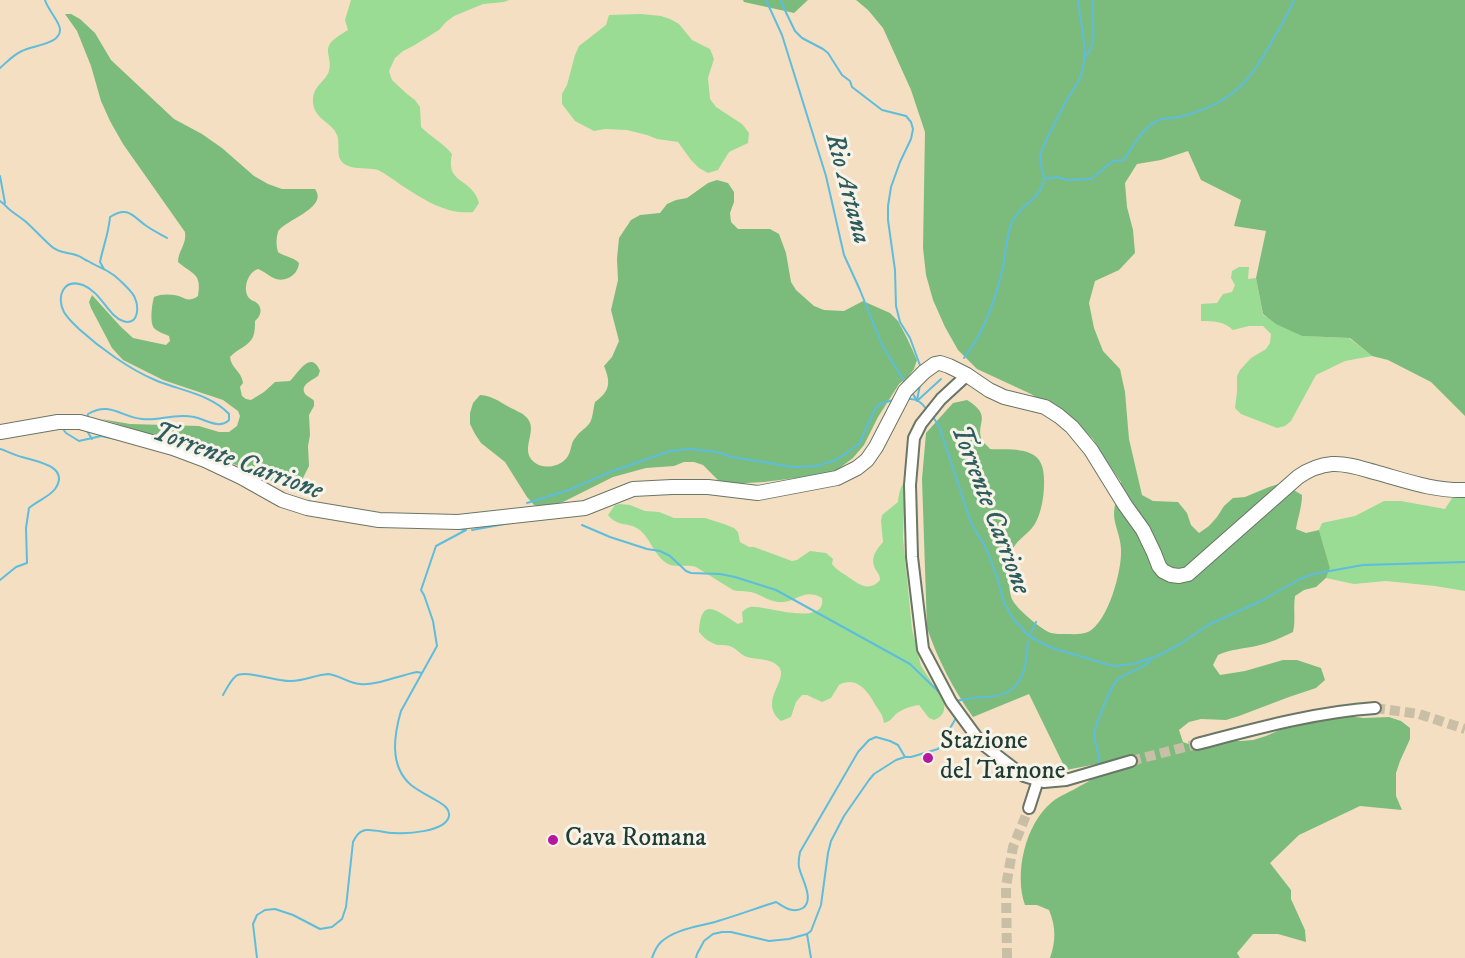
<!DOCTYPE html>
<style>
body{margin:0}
canvas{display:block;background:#f4dfc2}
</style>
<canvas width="1465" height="958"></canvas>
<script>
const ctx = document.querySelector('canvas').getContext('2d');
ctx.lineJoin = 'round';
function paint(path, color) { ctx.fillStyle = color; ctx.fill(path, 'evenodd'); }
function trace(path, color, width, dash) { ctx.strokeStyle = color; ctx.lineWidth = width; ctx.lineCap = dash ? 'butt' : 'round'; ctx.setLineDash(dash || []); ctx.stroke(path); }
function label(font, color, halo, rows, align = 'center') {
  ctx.font = font + ' "IM FELL DW Pica",serif'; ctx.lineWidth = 6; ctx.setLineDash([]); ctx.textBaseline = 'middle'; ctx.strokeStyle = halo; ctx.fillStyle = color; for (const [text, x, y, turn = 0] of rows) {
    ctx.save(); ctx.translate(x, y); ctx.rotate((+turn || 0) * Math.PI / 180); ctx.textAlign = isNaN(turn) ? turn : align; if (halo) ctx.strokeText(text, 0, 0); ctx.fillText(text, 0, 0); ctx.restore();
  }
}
paint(new Path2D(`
 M 351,0 L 509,0 L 504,2 L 483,4 L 454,16 L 446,22 L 439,30 L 413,46 L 403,51 L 395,58 L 389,71 L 392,80 L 407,94 L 415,100 L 420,107 L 421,127 C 431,137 443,143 452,154 C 446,181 465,178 475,194 C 477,197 478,200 479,203 L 473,212 C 446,215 423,199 401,185 C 394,180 386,174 378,170 C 368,167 355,170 346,165 C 334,158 341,146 337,135 C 332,122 315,120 313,103 C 312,85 325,83 329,71 C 331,64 329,59 328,52 C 327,41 339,36 348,30 L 345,20 Z
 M 641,14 L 661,16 L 670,19 L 679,24 L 692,40 L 710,49 L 714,59 L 708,78 L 710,99 L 716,107 L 742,124 L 749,133 L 748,143 L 729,152 L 718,170 L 708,173 L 699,168 L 691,160 L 678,142 L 657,139 L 647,135 L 627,130 L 605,129 L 594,131 L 575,121 L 562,104 L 562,94 L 567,85 L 575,55 L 579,46 L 606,25 L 609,15 Z
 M 1239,267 L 1249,267 L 1248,279 L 1256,278 L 1263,315 L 1302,336 L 1349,338 L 1372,356 L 1345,361 L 1316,375 L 1291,421 L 1285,426 L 1277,428 L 1241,414 L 1235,408 L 1237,392 L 1237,376 L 1240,370 L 1251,358 L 1266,349 L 1270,343 L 1271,334 L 1263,326 L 1249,326 L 1233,330 C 1223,321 1214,321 1201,321 L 1201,304 L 1217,303 L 1223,294 L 1232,292 L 1235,285 L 1231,278 L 1232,271 Z
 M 905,481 L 903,538 L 912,629 L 921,666 L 944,701 C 945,711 944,716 934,720 L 929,718 L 919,705 C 911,706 902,709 896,714 C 891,719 891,721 884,723 C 882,713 881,714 876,706 C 869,693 857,675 839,685 L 831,698 L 822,702 L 807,695 L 802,695 L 796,702 L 791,717 L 781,721 C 757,701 791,679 778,666 C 771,658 757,660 747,657 C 741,655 738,650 732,647 C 728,645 723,645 718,645 C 710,643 705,639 699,632 C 701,593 719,613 738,624 L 743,622 L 742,612 C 745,610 746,608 750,607 C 764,605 827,628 822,598 C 803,587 796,604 778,602 C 768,601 760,594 751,592 C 745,591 739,592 733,590 L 696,567 C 687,564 676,568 668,564 C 655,557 651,540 641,531 C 630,521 618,528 608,515 L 615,505 L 620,504 L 630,505 L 645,511 L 659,512 L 674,518 L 705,518 L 724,524 L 734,528 L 738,532 L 740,542 L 749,547 L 754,547 L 792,561 L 797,560 L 810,551 L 826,553 L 833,559 L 832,564 C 836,569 839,571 844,574 C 856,582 868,594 880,580 C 880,573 876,572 874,566 C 871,556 877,549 883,542 L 881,521 L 882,515 L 898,502 C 899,493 900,488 905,481 Z
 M 1465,495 L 1465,591 L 1435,586 L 1386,581 L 1354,584 L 1326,578 L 1330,568 L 1319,530 L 1322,523 L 1355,516 L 1384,501 L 1401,501 L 1445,509 L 1452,498 Z`), '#9adc93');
paint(new Path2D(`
 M 743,0 L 808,0 L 794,13 L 744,2 Z
 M 856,0 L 1465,0 L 1465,416 L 1431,382 L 1388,360 L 1372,356 L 1350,338 L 1302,336 L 1276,324 L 1263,314 L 1256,278 L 1266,231 L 1234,226 L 1241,200 L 1201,180 L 1188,151 L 1161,160 L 1137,164 L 1125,183 L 1127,207 L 1133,230 L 1135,253 L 1119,270 L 1095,281 L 1089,303 L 1094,328 L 1103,351 L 1120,369 L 1125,392 L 1129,439 L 1142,495 L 1153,501 L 1178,502 L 1187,513 L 1191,525 L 1199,533 L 1209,526 L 1217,517 L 1224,506 L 1233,498 L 1245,497 L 1269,487 L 1282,483 L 1302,495 C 1302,507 1298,517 1296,529 L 1306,533 L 1319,530 L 1330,568 L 1326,578 L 1316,587 L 1304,590 L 1295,596 C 1293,609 1296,620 1293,632 C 1281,638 1269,643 1256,646 C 1243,649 1231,649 1218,655 L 1213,665 L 1220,675 L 1245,671 L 1283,660 L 1297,660 L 1321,668 L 1325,680 L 1316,688 L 1289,697 L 1239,716 L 1226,720 L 1201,719 L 1189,722 L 1179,730 L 1183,742 L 1194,746 L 1216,741 L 1241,741 L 1253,740 L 1266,736 L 1300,721 L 1339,715 L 1364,718 L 1389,717 L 1401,721 L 1410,728 L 1410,739 L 1400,761 L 1396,773 L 1396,796 L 1402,810 L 1360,806 L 1299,835 L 1270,863 L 1291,890 L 1291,899 L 1305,930 L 1306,942 L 1278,934 L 1253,934 L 1237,953 L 1240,958 L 1050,958 C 1056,941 1056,927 1049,910 L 1037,905 L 1025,905 C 1014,874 1025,824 1052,802 C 1060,795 1071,792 1080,786 C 1091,781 1098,774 1106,766 L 1102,763 L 1066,770 L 1029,694 L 973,717 C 953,689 938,660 927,628 L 922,479 L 926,433 L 953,403 L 967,400 C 995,417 973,424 983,442 C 985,444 988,446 990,449 C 1007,450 1036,446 1042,466 C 1047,481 1043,516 1032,528 C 1025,536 1015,542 1011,552 C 1007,558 1008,567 1008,574 C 1009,582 1009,594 1013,601 C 1018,610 1042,630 1051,633 C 1055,634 1061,634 1065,634 C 1072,634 1081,635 1088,632 C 1108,622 1122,571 1121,550 C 1121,537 1114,525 1114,514 C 1114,504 1119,492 1121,482 L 1107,462 L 1093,439 L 1074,421 L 1031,394 L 977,369 L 958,350 L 945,327 L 933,300 L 926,275 L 923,248 L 925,132 L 911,90 L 883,28 L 868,10 Z
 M 65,14 L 71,14 L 80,19 L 95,33 L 111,60 L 174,119 L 202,134 L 222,148 L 254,176 L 268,184 L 282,189 L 315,189 C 329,208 284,220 278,232 C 276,238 276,246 278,252 C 285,257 294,257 299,263 C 298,274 288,282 276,279 C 270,277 264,271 258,269 C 248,272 242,289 249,298 C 254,303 253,299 258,304 C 263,310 260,317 255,321 C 255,326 255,332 253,337 C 249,346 237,349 230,357 C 231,368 242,372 243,383 L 240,387 L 242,396 L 246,399 L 251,400 L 264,392 L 275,382 L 290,381 C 298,373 311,349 320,371 C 319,373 319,374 318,376 C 313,380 298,385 306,395 C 308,397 312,398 314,401 L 314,406 L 309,415 L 310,435 L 308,446 L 309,466 L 302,480 L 299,483 L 294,484 L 272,481 L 202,450 L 101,419 L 130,424 L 199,426 L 219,432 L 229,432 L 237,426 L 240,416 L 238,411 L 223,400 L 163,380 L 123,360 L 112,348 L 91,308 L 89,302 L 92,295 L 121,327 L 133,338 L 166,345 L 170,341 L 169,336 C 165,334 158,332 155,329 C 149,324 152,304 154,297 C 160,294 168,294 174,295 C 185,296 186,304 198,296 C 202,273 193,275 178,262 C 178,251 187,244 185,232 L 123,144 L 110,121 L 101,101 L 91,66 L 77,31 Z
 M 717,180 L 728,183 L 734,192 L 734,202 L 730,213 L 731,222 L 738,229 L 770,229 L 779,234 L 786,253 L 791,282 L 796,290 L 814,306 L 824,310 L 844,311 L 863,301 L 890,313 L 898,321 L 907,338 L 917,360 L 914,369 L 908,377 L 899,384 L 878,417 L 864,445 L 853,458 L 837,470 L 819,475 L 764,482 L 729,484 L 718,480 L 703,465 L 694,462 L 684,462 L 674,466 L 646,468 L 613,477 L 563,502 L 545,507 L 534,505 L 527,497 L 505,462 L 481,443 L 475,434 L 470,424 L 470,413 L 473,403 L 480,395 C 493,396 498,401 509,407 C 514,410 521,412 525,416 C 541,429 518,449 534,462 C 544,471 564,466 569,454 C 572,447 571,442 576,437 C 579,432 585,429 589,424 C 593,419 593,409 595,402 C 610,391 611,383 604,366 L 612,357 L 619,341 L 611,310 L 618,280 L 617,259 L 619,238 L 631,220 L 640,215 L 660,213 L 667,204 L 676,200 L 687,198 L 708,183 Z`), '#7bbc7d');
trace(new Path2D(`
 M 766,0 L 782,35 L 826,176 L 844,255 L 860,290 L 882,345 L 904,381
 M 780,0 L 795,31 L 802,38 L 823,49 L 828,53 L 842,75 L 850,81 L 852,87 L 882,110 L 906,116 L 911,122 L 913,129 L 911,139 L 900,162 L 891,187 L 888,206 L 888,220 L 895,270 L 896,306 L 900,322 L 910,338 L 921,368
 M 1085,57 C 1100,42 1090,19 1093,0
 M 0,68 C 7,62 13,55 22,51 C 32,45 61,45 60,29 C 59,21 48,10 45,0
 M 0,176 L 5,203
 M 1044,179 L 1057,177 L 1067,180 L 1091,179 L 1113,161 L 1124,160 C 1133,146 1142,129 1157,121 C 1162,117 1173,119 1179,117 C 1196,113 1216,105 1230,95 C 1254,78 1267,49 1282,24 C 1286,16 1291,9 1294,0
 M 0,201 C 5,204 6,207 10,210 C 15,214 20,217 25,221 C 34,229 42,238 51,246 C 58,253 67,252 76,255 C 80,256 85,260 88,261 C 96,266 105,269 112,274 C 117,277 128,288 132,293 C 140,302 140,327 123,321 C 109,317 101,292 83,285 C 63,278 56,297 64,312 C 68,319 74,324 79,329 C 100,348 129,369 155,380 C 178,390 211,394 229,414 L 229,420 C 219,430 205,419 194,417 C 174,413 159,421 142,419 C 121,417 110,401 88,414 L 87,419
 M 104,269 L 100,262 C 103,247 109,232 110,217 C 127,206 132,215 145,225 C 152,230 160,234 167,238
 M 964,358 C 985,331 996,299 1003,267 C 1006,252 1006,236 1012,222 C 1018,207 1038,200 1043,184 C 1047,174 1037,164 1041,153 C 1048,133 1059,115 1069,96 C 1074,89 1080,80 1082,72 C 1089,48 1080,24 1078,0
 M 913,394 L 917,401
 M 908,399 C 917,398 922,403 927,410
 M 917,400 L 920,385
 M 917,401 L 941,379
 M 933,417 L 939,426 L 971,523 L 986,548 L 997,577 L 1004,603 L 1014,620 L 1029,636 L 1052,648 L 1113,666 L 1133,664 L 1160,655 L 1180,644 L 1210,624 L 1261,601 L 1300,579 L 1313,574 L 1363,565 L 1465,562
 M 60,428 L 63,429 L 66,433 L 79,441 L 101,436 L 121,440
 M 87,431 L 92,439
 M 0,449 C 7,451 14,455 22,457 C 35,461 71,466 55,489 C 49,497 37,501 29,508 L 26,528 L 27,563 L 16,567 L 0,580
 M 527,503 L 569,490 L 610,472 L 670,451 L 690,449 L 717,452 L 732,457 L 793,467 L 816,466 L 836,460 L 859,444 L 875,409 L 880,404 L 893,400
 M 582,525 L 610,537 L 647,549 L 660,551 L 670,556 L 686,571 L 691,573 L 720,574 L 735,577 L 776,590 L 910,664 L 941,694
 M 454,528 L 466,530
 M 472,530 L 510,523
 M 1031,633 L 1036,622
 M 223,695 C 227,688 230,681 236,676 C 244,669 278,682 291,681 C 304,681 315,675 328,674 C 339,675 348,683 360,684 C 376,686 400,675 417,672 L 422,673
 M 956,701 C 966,699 975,697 985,697 C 1005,696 1017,691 1024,670 C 1027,661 1026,651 1028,642
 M 1099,765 C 1101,755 1094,744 1094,732 C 1099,719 1108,690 1117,680 C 1126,672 1141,670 1150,661
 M 1079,771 L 1087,768
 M 807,934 L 811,958
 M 257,958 L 253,924 L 257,915 L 265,910 L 275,909 L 293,915 L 320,929 L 332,927 L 342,919 L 346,907 L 353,842 C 356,836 359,831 366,830 C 375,829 385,833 394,833 C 406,834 446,832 449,816 C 450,809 444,805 439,802 C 429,796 420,792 411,785 C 389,766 394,735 401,711 L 437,646 L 433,621 L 424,595 L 421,590 L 436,546 L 466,530
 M 652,958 C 654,952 657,946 661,942 C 677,928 699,927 718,921 C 738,915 757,908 776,902 C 784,907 793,914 803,908 C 815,899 801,878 799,867 C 798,862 799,857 800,852 L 858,752 L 869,740 L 876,737 L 890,741 L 898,745 L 905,757
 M 696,958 L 697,954 L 704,941 L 713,934 L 722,932 L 731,932 L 769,941 L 789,939 L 807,934 L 811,931 L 821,905 L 828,853 L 831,841 L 844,816 L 869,780 L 874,774 L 896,760 L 905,757 L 911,757 L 938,749 L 956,718 L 955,716`), '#5ebddc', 2);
trace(new Path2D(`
 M 1375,708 L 1419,714 L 1465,729
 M 1131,761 L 1197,744
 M 1007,958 L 1006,886 L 1013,847 L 1029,808`), '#c9bfa6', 10, [10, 5]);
const minor = new Path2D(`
 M 967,375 L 941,399 L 921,424 L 914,438 L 910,485 L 912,557 L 923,649 L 951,702 L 981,743 L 1024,776 L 1044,782 L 1066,780 L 1131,761
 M 1197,744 C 1255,729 1315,712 1375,708
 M 1029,808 L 1038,780`);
const tertiary = new Path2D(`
 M 0,432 L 58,422 L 80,422 L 173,448 L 205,460 L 241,477 L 282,500 L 307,508 L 379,520 L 458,522 L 585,508 L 633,489 L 672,487 L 708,487 L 758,493 L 837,478 L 857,468 L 867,460 L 876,447 L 905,391 L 924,372 L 935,364 L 940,363 L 949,366 L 967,375 L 989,390 L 1004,397 L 1045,407 L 1059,416 L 1072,427 L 1091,450 L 1125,505 L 1143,530 L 1154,553 L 1159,566 L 1163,571 L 1171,575 L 1179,576 L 1188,574 L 1298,477 C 1308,470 1320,465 1332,464 C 1348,463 1363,469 1378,473 C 1407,481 1434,491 1465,490`);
trace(minor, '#6a7666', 14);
trace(tertiary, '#6a7666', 16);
trace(minor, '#fff', 10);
trace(tertiary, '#fff', 14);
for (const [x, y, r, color] of [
 [928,758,6,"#b5179e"],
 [553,840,6,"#b5179e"]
]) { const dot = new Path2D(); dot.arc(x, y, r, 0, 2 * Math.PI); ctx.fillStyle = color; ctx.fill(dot); trace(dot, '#f7f3e8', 2); }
label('26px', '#1f3d34', '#f7f3e8', [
 ["Stazione",940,743],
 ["del Tarnone",940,773],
 ["Cava Romana",565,840]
], 'left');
label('italic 27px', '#2f5d5e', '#f7f3e8', [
 ["Rio Artana",846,189,75],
 ["Torrente Carrione",237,463,20],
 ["Torrente Carrione",989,510,69]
]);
</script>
